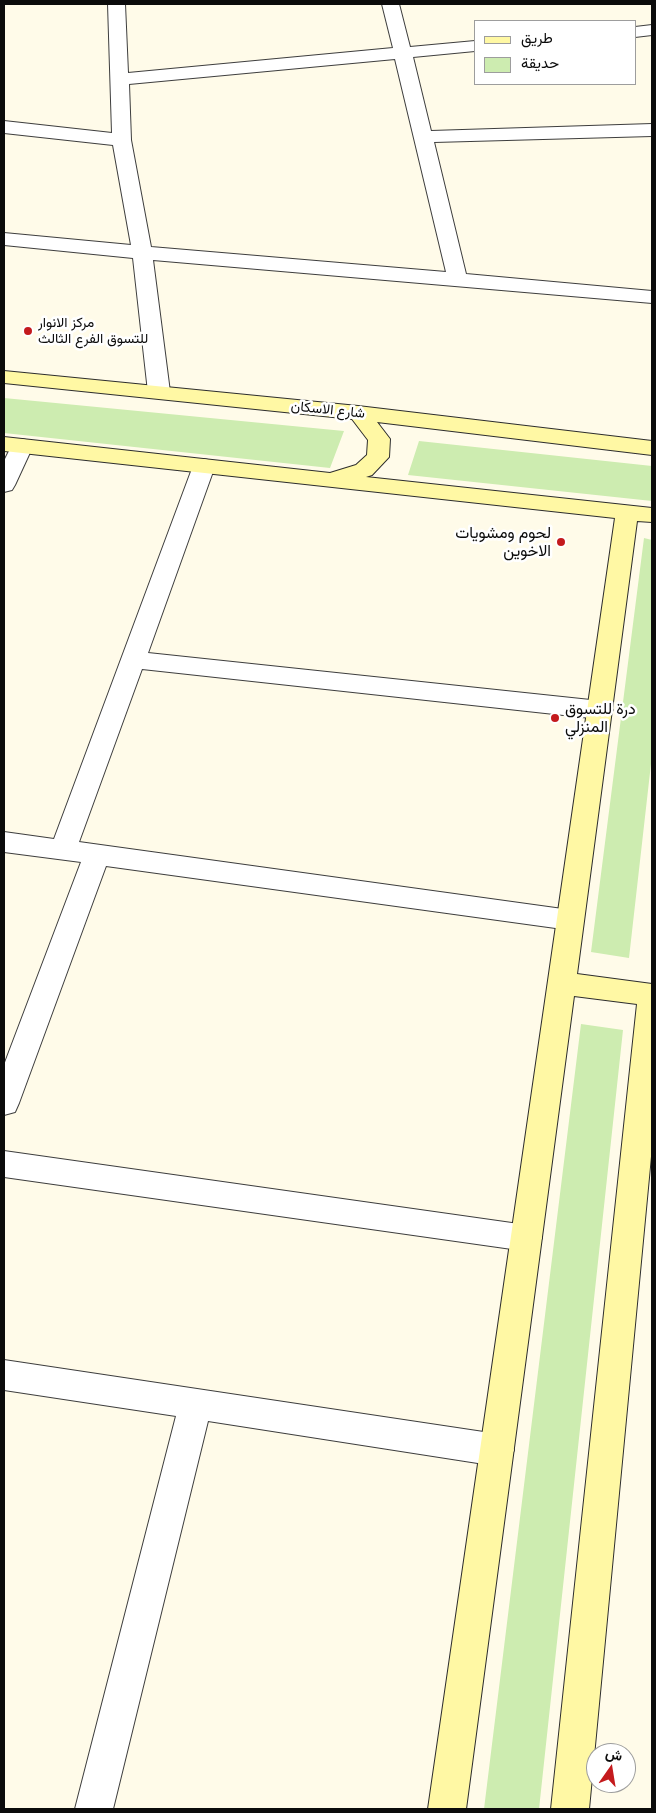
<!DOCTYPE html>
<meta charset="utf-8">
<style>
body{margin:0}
#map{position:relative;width:656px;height:1813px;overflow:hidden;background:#fffbe9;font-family:Lora,Vazirmatn,serif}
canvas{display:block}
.frame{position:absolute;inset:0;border:5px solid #0b0b0b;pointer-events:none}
.legend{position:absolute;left:474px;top:20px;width:162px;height:65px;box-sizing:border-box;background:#fff;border:1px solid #9d9d9d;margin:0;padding:6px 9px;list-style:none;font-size:15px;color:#0b0b0b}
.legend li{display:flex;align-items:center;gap:10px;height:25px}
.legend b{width:25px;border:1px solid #9d9d9d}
.north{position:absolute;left:586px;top:1743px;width:50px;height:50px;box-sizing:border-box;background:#fff;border:1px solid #9d9d9d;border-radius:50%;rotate:13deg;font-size:14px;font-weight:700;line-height:20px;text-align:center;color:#0b0b0b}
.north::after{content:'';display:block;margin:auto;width:18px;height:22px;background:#c41a1d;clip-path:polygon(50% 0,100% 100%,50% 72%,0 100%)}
</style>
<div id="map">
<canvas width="656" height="1813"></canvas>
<div class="frame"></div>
<ul class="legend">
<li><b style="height:6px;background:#fff8a4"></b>طريق</li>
<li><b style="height:14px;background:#cdecb0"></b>حديقة</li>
</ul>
<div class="north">ش</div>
</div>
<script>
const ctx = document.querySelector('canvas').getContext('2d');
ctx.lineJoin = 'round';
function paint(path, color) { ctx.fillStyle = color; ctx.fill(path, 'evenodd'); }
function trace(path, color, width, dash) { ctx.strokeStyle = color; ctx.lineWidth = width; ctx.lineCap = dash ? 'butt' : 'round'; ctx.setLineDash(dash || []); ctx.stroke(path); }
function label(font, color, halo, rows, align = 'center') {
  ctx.font = font + ' Lora,Vazirmatn,serif'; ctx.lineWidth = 5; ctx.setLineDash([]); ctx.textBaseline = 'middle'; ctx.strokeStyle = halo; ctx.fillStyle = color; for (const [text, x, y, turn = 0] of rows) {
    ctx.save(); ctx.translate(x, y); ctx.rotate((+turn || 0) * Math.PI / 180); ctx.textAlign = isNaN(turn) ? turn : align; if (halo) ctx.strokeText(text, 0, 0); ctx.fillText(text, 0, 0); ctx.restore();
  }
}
paint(new Path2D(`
 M 4,398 L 344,431 L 330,468 L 4,433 Z
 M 419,441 L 652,466 L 652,501 L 408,475 Z
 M 644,538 L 652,540 L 652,755 L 629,958 L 591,952 Z
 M 581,1024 L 623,1030 L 539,1809 L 484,1809 Z`), '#cdecb0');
const street = new Path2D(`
 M 108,4 L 125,4 L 128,73 L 393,48 L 382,4 L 399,4 L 410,47 L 475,41 L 475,51 L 413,57 L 431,131 L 652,124 L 652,136 L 434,142 L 466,274 L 652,291 L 652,303 L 153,260 L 170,392 L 167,397 L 159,398 L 151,397 L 148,392 L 133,258 L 4,245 L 4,233 L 131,245 L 113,145 L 4,133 L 4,121 L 112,133 ZM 395,59 L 446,272 L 151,247 L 131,140 L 129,84 Z
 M 652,25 L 652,35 L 635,37 L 635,27 Z
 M 22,439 L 30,441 L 33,446 L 15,485 L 12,490 L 4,492 L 4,461 L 14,441 Z
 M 204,459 L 212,461 L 215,466 L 148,653 L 600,701 L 609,704 L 613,710 L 609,716 L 600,719 L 142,669 L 79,842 L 570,910 L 580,913 L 584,920 L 580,927 L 570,930 L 106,866 L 19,1103 L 15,1112 L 4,1115 L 4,1065 L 81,862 L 4,852 L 4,832 L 54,839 L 193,466 L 196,461 Z
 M 4,1151 L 526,1225 L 537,1229 L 542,1238 L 537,1247 L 526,1251 L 4,1177 Z
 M 4,1360 L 497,1434 L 509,1439 L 514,1450 L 509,1461 L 497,1466 L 208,1421 L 113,1809 L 75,1809 L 176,1416 L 4,1390 Z`);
const secondary = new Path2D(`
 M 4,371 L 358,406 L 652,441 L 652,455 L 377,422 L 390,439 L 389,457 L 372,475 L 366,477 L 652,508 L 652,522 L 637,521 L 577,974 L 652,984 L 652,1146 L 589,1809 L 551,1809 L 637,1004 L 574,996 L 466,1809 L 428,1809 L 615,518 L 4,451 L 4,437 L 330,473 L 356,465 L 367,455 L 368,440 L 352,419 L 4,383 Z`);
trace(street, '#3e3e3e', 2);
trace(secondary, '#2d2d2d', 2);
paint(street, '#fff');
paint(secondary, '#fff8a4');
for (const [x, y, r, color] of [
 [28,331,5,"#c41a1d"],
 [561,542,5,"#c41a1d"],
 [555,718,5,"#c41a1d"]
]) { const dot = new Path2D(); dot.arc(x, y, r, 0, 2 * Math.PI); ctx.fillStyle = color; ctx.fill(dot); trace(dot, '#fff', 2); }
label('14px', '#0b0b0b', '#fff', [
 ["مركز الانوار",38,323],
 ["للتسوق الفرع الثالث",38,339]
], 'left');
label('14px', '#0b0b0b', '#fff', [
 ["شارع الاسكان",328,410,6]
]);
label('16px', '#0b0b0b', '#fff', [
 ["لحوم ومشويات",551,533],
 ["الاخوين",551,551],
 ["درة للتسوق",565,709,"left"],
 ["المنزلي",565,727,"left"]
], 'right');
</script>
